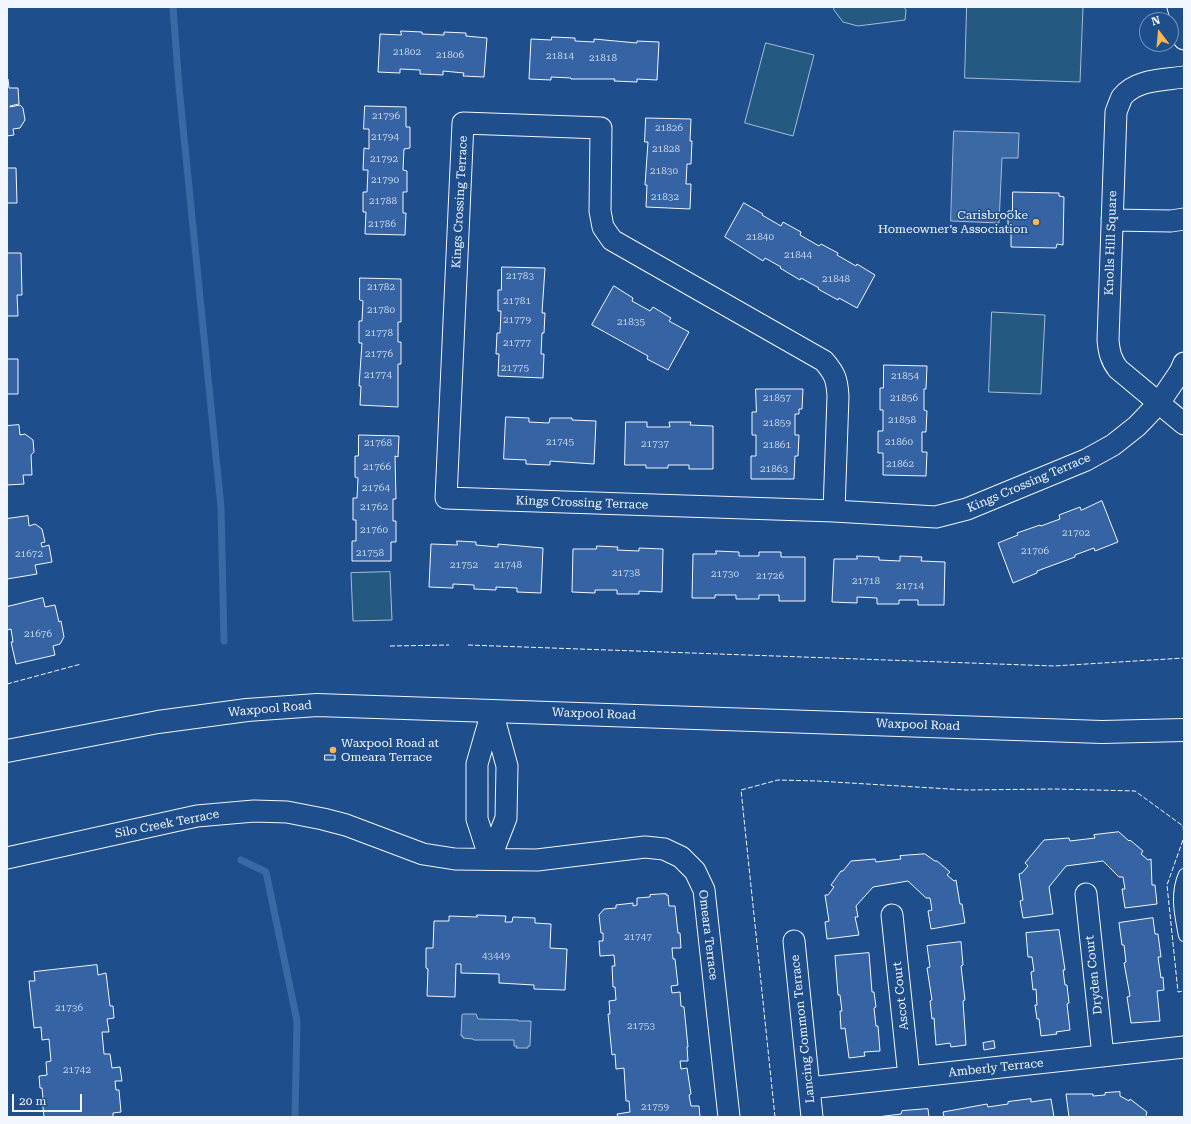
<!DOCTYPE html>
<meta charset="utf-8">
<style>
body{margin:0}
#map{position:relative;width:1191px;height:1124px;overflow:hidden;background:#1f4e8c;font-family:"Roboto Serif",serif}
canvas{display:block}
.frame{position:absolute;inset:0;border:8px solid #f2f6ff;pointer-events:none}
.north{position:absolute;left:1139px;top:12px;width:40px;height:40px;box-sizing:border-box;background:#1f4e8c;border:1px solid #7391ba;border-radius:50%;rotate:344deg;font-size:11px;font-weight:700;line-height:16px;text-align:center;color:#f2f6ff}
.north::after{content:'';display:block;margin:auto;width:14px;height:18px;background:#ffb74d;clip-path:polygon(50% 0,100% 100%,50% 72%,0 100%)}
.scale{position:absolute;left:12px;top:1094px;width:70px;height:18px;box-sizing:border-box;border:2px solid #f2f6ff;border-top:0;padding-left:5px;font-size:12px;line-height:14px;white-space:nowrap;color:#f2f6ff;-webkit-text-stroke:3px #1f4e8c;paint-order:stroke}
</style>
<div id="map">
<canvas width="1191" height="1124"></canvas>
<div class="frame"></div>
<div class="north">N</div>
<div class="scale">20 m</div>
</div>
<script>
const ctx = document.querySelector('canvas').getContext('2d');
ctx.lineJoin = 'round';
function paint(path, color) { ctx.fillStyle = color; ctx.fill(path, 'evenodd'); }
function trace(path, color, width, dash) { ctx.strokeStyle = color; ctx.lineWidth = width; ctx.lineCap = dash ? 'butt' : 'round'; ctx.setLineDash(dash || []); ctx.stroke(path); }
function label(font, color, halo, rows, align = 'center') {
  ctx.font = font + ' "Roboto Serif",serif'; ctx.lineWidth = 3; ctx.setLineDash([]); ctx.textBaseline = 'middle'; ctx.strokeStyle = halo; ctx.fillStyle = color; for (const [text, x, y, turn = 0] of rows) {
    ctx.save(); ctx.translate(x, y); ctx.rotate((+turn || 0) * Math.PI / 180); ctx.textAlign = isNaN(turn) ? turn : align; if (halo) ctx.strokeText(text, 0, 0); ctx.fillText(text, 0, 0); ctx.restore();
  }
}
const green = new Path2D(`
 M 834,7 L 904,7 L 906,10 L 905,20 L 858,26 L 843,22 L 834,10 Z
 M 967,7 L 1083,7 L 1080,82 L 965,78 Z
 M 766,43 L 814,55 L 793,136 L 745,123 Z
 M 992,312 L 1045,315 L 1041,394 L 989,392 Z
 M 390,572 L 392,620 L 353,621 L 351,573 Z`);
paint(green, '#245a82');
trace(green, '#a8bbd7', 1);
const water = new Path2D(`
 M 954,131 L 1019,133 L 1018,158 L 1002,158 L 999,223 L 951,221 Z
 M 464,1014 L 476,1014 L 478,1019 L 518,1020 L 518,1021 L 531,1021 L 530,1046 L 528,1046 L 528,1048 L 516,1048 L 517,1046 L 514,1046 L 514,1040 L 474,1040 L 473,1039 L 463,1038 L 463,1036 L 461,1036 L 462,1015 Z`);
paint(water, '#3b69a3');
trace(water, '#a8bbd7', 1);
trace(new Path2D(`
 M 173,7 L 179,87 L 221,507 L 224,641
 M 241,860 L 266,872 L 297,1021 L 295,1117`), '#3b69a3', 7);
const building = new Path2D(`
 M 401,31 L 422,32 L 422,34 L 444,35 L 444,32 L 466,33 L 466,36 L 487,38 L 484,77 L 463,76 L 464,73 L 443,71 L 443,75 L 420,74 L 420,70 L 400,69 L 400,73 L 378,72 L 380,34 L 401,35 Z
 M 552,37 L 575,38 L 575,41 L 594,42 L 594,39 L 637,43 L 637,41 L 659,42 L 657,80 L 637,79 L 637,82 L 614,81 L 615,79 L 571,79 L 571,78 L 551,77 L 551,80 L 529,79 L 531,39 L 551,40 Z
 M 7,79 L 8,79 L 9,88 L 18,88 L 19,104 L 10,106 L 10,107 L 20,105 L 23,108 L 25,120 L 20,128 L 13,129 L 14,135 L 7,136 Z
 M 365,106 L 406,107 L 406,127 L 410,127 L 410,148 L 404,149 L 403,170 L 407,171 L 407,192 L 403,192 L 403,213 L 406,213 L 405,235 L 365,234 L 366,212 L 363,212 L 363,192 L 367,192 L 368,170 L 363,170 L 364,148 L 369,149 L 369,129 L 364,129 Z
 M 646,118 L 691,119 L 690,141 L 692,141 L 691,164 L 687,164 L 686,184 L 691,184 L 690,209 L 646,207 L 647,185 L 645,185 L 648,142 L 645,142 Z
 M 7,168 L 16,168 L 17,203 L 7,203 Z
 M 1013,192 L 1059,193 L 1059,196 L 1064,197 L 1063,245 L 1057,244 L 1056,248 L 1011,247 L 1011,233 L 1008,233 L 1008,211 L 1012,211 Z
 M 744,203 L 763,214 L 762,215 L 781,226 L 783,222 L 801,232 L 800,235 L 819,246 L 821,244 L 838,253 L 837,255 L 856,266 L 857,264 L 875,275 L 857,308 L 839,298 L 838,300 L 818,289 L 819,288 L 801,278 L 800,280 L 780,268 L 781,267 L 765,258 L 763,261 L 725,237 Z
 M 7,253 L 21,253 L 22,295 L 17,295 L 18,316 L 7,316 Z
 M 502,267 L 545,268 L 542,313 L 545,313 L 544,333 L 542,333 L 541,354 L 544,354 L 543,378 L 498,376 L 499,354 L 496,354 L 497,333 L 500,333 L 501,311 L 498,311 L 498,290 L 501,290 Z
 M 360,278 L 401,279 L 401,322 L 398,322 L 398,342 L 401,342 L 401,364 L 398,364 L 398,407 L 360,405 L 361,386 L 359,386 L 362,343 L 359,343 L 359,321 L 362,321 L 363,301 L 360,300 Z
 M 614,286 L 633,298 L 632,301 L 650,311 L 653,307 L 671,318 L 669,321 L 689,332 L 668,370 L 647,359 L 648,356 L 592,325 Z
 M 7,359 L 18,359 L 18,394 L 7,394 Z
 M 884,365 L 927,366 L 926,389 L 924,389 L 924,410 L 927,411 L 926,432 L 922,432 L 922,452 L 927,452 L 926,476 L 883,475 L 883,453 L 878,453 L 878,431 L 883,431 L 883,410 L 880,410 L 880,388 L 883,388 Z
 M 756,389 L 803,389 L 802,409 L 799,409 L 799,414 L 795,414 L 795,435 L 799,435 L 798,456 L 795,456 L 794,479 L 751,479 L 751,456 L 756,456 L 756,435 L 752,435 L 752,412 L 756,412 Z
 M 506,417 L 529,418 L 529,422 L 549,423 L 550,418 L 572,418 L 572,420 L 596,421 L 594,464 L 550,461 L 550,465 L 526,464 L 526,460 L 504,459 Z
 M 626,422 L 647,422 L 647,427 L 670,427 L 669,422 L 691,422 L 690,425 L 713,426 L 713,469 L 689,469 L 689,465 L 668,465 L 668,468 L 646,468 L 646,465 L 625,465 Z
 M 19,425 L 20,435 L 25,434 L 33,440 L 34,452 L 31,455 L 32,475 L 23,475 L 24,484 L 7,485 L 7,426 Z
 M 359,435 L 399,436 L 398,457 L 395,456 L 396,499 L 393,499 L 393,521 L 396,521 L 396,542 L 391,542 L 391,561 L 352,561 L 352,541 L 356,541 L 356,520 L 353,520 L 353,498 L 357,498 L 358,478 L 355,477 L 355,456 L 358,456 Z
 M 1102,501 L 1118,542 L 1095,551 L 1094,548 L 1075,555 L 1075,557 L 1037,571 L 1037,573 L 1013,583 L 998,543 L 1018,535 L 1017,533 L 1040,525 L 1041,526 L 1060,519 L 1059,515 L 1080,507 L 1081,510 Z
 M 28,516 L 29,526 L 35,524 L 42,529 L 45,542 L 41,543 L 42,547 L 49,545 L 52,562 L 35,565 L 37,574 L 7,579 L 7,519 Z
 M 457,541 L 476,542 L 476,545 L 498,547 L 498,544 L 543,548 L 541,593 L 517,592 L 517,588 L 496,587 L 496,590 L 474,589 L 474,585 L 453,584 L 453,588 L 429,587 L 431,544 L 457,545 Z
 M 597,546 L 618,547 L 617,550 L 639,551 L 639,548 L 663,549 L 662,592 L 639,591 L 639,594 L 617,594 L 617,590 L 595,590 L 595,593 L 572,592 L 573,549 L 596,549 Z
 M 716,551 L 739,552 L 739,556 L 759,556 L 759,552 L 781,552 L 781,557 L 805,557 L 805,601 L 779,601 L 779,595 L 759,595 L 759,599 L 736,599 L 736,595 L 715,595 L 715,598 L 692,598 L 693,554 L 716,554 Z
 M 857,556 L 879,557 L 879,560 L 900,561 L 900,556 L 922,557 L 921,561 L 945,562 L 944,605 L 918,605 L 918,600 L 899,600 L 899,604 L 877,604 L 877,598 L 857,597 L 857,603 L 832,602 L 834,559 L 857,559 Z
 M 43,598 L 45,607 L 55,605 L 59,622 L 61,621 L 64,637 L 60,644 L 53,646 L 55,655 L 16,664 L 11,642 L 13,642 L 11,629 L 7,630 L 7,603 L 8,606 Z
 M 325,755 L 335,755 L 335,760 L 325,760 Z
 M 1119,832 L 1129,841 L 1130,840 L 1143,851 L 1141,854 L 1148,860 L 1151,859 L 1152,885 L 1155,885 L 1157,904 L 1125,908 L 1122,889 L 1125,889 L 1123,877 L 1119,877 L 1103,861 L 1066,866 L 1049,887 L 1053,914 L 1023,918 L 1020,901 L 1023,900 L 1019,874 L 1022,873 L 1028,866 L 1025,863 L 1044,840 L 1069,838 L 1070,841 L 1095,838 L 1094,835 Z
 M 925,854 L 935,861 L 937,861 L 950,872 L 947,875 L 954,881 L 956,880 L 960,904 L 962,904 L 965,923 L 931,929 L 928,911 L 932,910 L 930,898 L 926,898 L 908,881 L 873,887 L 856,906 L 858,917 L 855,917 L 859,935 L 827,939 L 825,922 L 829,921 L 825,895 L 828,895 L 834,887 L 831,885 L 841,871 L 843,871 L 851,861 L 875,859 L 876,862 L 901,859 L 900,856 Z
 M 666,894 L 666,895 L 668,895 L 669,906 L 675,906 L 678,933 L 680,933 L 681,948 L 672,948 L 673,959 L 675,959 L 678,985 L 671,986 L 672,993 L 680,992 L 681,1006 L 684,1007 L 688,1047 L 687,1047 L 688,1061 L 680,1061 L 681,1069 L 687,1068 L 691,1094 L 689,1095 L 691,1106 L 699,1106 L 700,1117 L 618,1117 L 617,1114 L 630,1112 L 629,1101 L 626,1101 L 624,1068 L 616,1069 L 615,1054 L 612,1055 L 608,1014 L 610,1014 L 609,1001 L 616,1000 L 615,987 L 613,987 L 612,966 L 615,966 L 614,955 L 600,956 L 599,941 L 603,941 L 603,933 L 601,933 L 599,915 L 604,909 L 616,908 L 616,905 L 633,903 L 633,906 L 637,905 L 637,898 L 650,897 L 650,895 Z
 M 477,915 L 506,916 L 505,922 L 512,922 L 513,917 L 535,918 L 535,923 L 551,924 L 550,948 L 567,949 L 565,990 L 534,989 L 534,985 L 499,983 L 499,974 L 461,973 L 461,964 L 456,964 L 455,997 L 427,996 L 428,969 L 426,968 L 426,948 L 433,948 L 434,921 L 449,921 L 449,916 L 477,917 Z
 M 1153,918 L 1155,934 L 1158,934 L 1161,957 L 1158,957 L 1161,978 L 1163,977 L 1164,990 L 1157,991 L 1160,1021 L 1131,1023 L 1127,997 L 1130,996 L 1124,963 L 1126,962 L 1124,945 L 1122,945 L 1119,923 Z
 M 1059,930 L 1065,970 L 1063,970 L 1065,985 L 1067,985 L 1069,1003 L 1067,1004 L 1070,1030 L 1056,1032 L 1057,1034 L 1041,1036 L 1039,1019 L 1037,1019 L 1035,1005 L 1037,1005 L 1036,989 L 1033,990 L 1031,972 L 1034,971 L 1032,957 L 1028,957 L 1026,933 Z
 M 961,942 L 963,965 L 961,966 L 965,1000 L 963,1001 L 966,1045 L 951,1047 L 950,1043 L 936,1045 L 934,1018 L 932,1019 L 930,1001 L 932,1000 L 927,968 L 930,967 L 927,946 Z
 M 869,953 L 872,992 L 874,992 L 876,1007 L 874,1008 L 876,1026 L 878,1026 L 880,1051 L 864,1052 L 865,1056 L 849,1058 L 845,1028 L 841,1029 L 840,1011 L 842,1011 L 840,995 L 838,995 L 835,956 Z
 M 97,965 L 98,975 L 106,973 L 110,1006 L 113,1006 L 114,1018 L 107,1019 L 109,1032 L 102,1032 L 104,1054 L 110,1054 L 112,1068 L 120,1067 L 122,1081 L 115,1081 L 116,1090 L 119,1090 L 121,1112 L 113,1113 L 113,1117 L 44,1117 L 42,1098 L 43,1098 L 42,1088 L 40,1088 L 39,1076 L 47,1075 L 46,1062 L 51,1061 L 49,1039 L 42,1040 L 41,1027 L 34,1028 L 29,981 L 35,981 L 34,972 Z
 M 994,1041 L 995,1048 L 984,1050 L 983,1043 Z
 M 1120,1092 L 1120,1096 L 1129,1101 L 1130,1099 L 1147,1112 L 1146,1115 L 1148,1117 L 1069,1117 L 1066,1094 L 1093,1094 L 1093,1096 L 1105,1095 L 1105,1093 Z
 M 1031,1099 L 1031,1102 L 1051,1099 L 1054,1117 L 944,1117 L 943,1112 L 987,1104 L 988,1107 L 1008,1104 L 1008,1102 Z
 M 928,1109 L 929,1117 L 877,1117 L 901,1114 L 902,1111 Z`);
paint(building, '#3563a3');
trace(building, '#f2f6ff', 1);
const lane = new Path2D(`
 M 1184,874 C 1175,894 1180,915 1184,936`);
const street = new Path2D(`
 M 1178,7 L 1181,17 L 1184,39
 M 1184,77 C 1164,80 1136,79 1122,97 C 1120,101 1118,107 1116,112 L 1108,340 C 1109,352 1111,360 1118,369 L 1184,424
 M 463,123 L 601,128 L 600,211 L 603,227 L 612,240 L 824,361 C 835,374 837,379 838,396 L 834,511 L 446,498 Z
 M 1112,220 L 1171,221 L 1184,219
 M 834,511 L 936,517 L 967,509 L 1086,460 L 1113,445 L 1137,426 L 1159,403 L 1180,372 L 1184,363
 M 7,858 L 197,816 L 254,811 L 287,812 L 323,819 L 346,825 L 423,854 L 455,859 L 537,860 L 645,847 L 664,849 L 681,857 L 695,871 L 704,890 L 729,1117
 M 490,859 L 506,818 L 507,766 L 492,711
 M 490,859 L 477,819 L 477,764 L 492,712
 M 1086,894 L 1103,1056
 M 892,915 L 909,1077
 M 794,941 L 812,1117
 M 809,1088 L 1184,1047`);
const secondary = new Path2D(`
 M 7,751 L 158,722 L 247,710 L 317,705 L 1102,732 L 1184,730`);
trace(lane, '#f2f6ff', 12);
trace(street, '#f2f6ff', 23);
trace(secondary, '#f2f6ff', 24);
trace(lane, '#1f4e8c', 10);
trace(street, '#1f4e8c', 21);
trace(secondary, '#1f4e8c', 22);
trace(new Path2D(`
 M 468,645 L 1054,666 L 1184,658
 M 390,646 L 449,645
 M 7,684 L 81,664
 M 775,1117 L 741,790 L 778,780 L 817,781 L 966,790 L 1056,789 L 1135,791 L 1183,826 L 1184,837 L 1167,885 L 1178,992 L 1184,991`), '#f2f6ff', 1, [5, 2]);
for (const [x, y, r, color] of [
 [1036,222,4,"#ffb74d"],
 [333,750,4,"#ffb74d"]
]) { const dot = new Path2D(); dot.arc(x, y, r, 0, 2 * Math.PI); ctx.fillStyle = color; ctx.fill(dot); trace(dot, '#1f4e8c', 1.5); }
label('10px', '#c3d1e8', null, [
 ["21802",407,52],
 ["21806",450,55],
 ["21814",560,56],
 ["21818",603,58],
 ["21796",386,116],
 ["21826",669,128],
 ["21794",385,137],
 ["21828",666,149],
 ["21792",384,159],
 ["21830",664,171],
 ["21790",385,180],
 ["21832",665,197],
 ["21788",383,201],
 ["21786",382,224],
 ["21840",760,237],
 ["21844",798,255],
 ["21783",520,276],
 ["21848",836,279],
 ["21782",381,287],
 ["21781",517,301],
 ["21780",381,310],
 ["21779",517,320],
 ["21835",631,322],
 ["21778",379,333],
 ["21777",517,343],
 ["21776",379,354],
 ["21775",515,368],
 ["21774",378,375],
 ["21854",905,376],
 ["21857",777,398],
 ["21856",904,398],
 ["21858",902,420],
 ["21859",777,423],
 ["21745",560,442],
 ["21860",899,442],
 ["21768",378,443],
 ["21737",655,444],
 ["21861",777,445],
 ["21862",900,464],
 ["21766",377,467],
 ["21863",774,469],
 ["21764",376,488],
 ["21762",374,507],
 ["21760",374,530],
 ["21702",1076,533],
 ["21706",1035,551],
 ["21758",370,553],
 ["21672",29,554],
 ["21752",464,565],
 ["21748",508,565],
 ["21738",626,573],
 ["21730",725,574],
 ["21726",770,576],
 ["21718",866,581],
 ["21714",910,586],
 ["21676",38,634],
 ["21747",638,937],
 ["43449",496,956],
 ["21736",69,1008],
 ["21753",641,1026],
 ["21742",77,1070],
 ["21759",655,1107]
]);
label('12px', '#f2f6ff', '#1f4e8c', [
 ["Kings Crossing Terrace",460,202,-87],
 ["Knolls Hill Square",1111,243,-88],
 ["Kings Crossing Terrace",1029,483,-23],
 ["Kings Crossing Terrace",582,503,2],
 ["Waxpool Road",270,709,-5],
 ["Waxpool Road",594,714,2],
 ["Waxpool Road",918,725,2],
 ["Silo Creek Terrace",167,824,-11],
 ["Omeara Terrace",708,935,83],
 ["Dryden Court",1094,975,-96],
 ["Ascot Court",901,996,-96],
 ["Lancing Common Terrace",803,1029,-96],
 ["Amberly Terrace",996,1068,-6]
]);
label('12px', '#f2f6ff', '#1f4e8c', [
 ["Carisbrooke",1028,215],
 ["Homeowner’s Association",1028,229],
 ["Waxpool Road at",341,743,"left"],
 ["Omeara Terrace",341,757,"left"]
], 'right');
</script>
